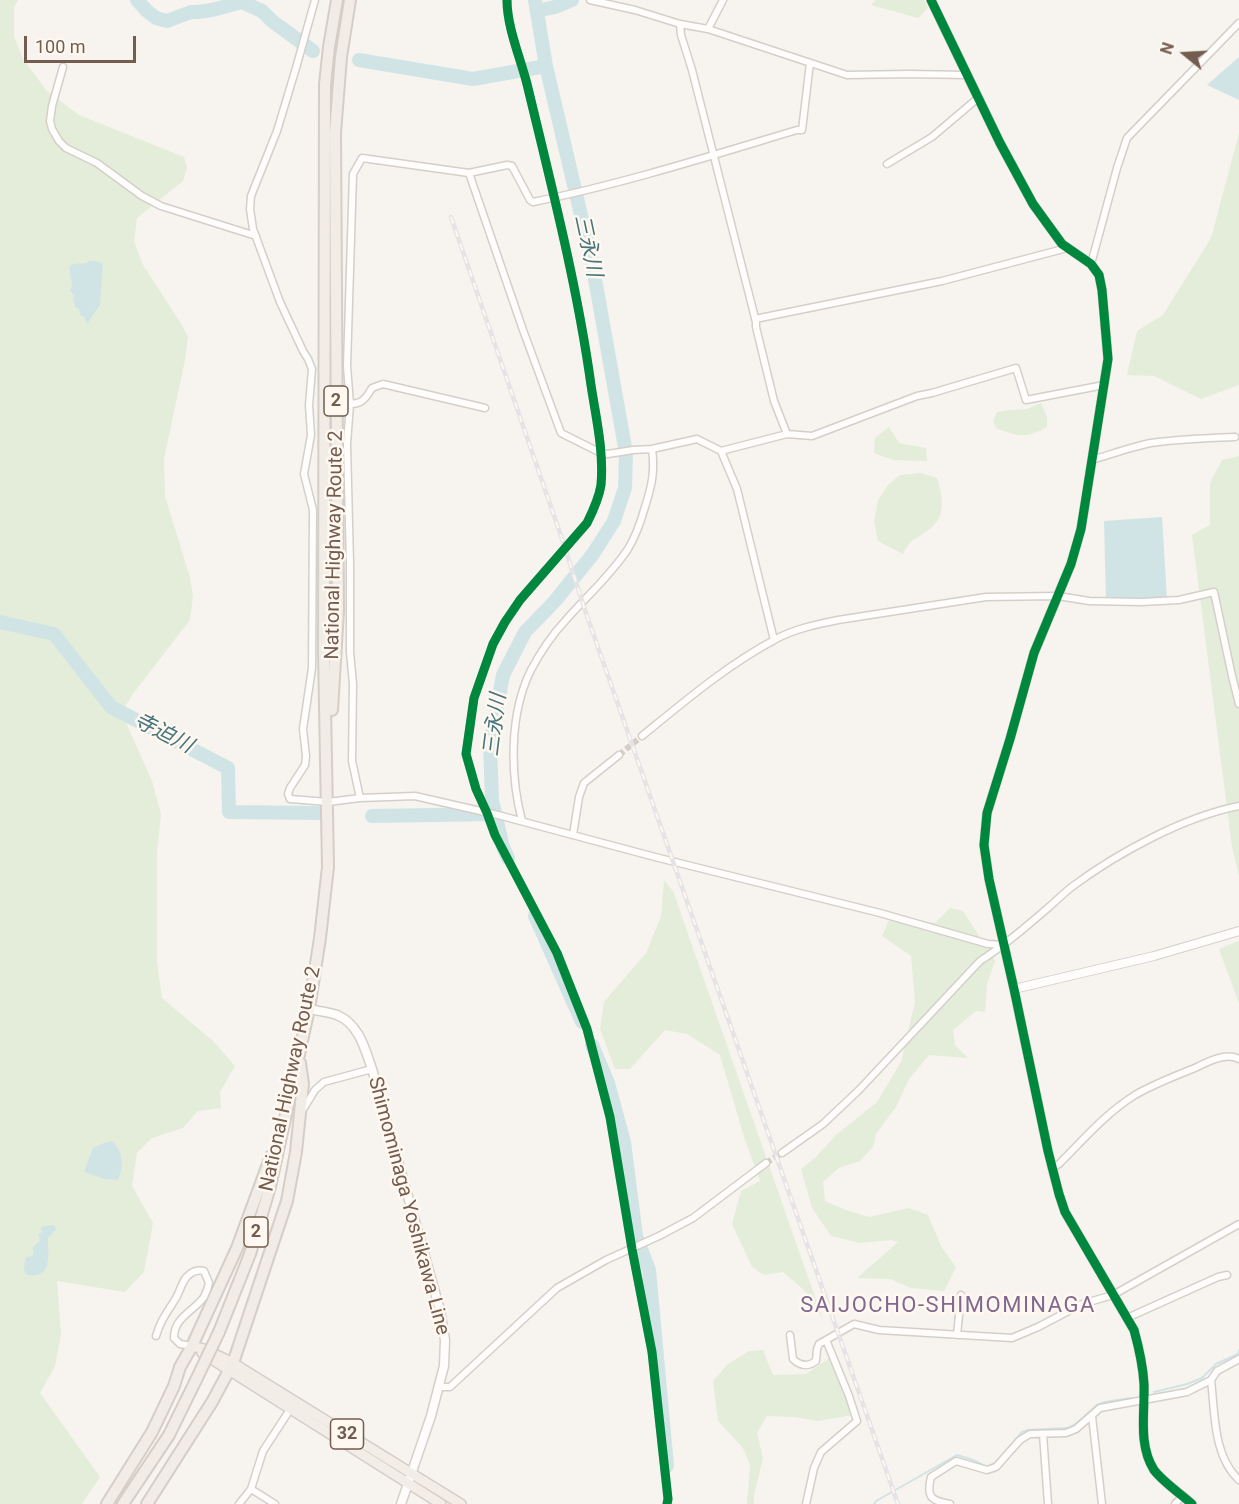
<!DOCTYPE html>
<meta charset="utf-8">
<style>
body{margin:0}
#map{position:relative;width:1239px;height:1504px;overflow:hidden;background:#f7f3ee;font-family:Roboto,sans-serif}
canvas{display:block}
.north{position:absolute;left:1155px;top:24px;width:60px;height:60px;-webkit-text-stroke:4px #fef8f0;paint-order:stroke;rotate:288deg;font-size:16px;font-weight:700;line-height:24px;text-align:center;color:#745c4f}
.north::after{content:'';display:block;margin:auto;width:21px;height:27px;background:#745c4f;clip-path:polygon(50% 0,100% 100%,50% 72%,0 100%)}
.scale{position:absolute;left:24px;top:36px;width:112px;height:27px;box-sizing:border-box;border:3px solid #745c4f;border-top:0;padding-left:8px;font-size:18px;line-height:21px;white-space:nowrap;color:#745c4f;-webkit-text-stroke:4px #fef8f0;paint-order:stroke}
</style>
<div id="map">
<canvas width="1239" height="1504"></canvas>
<div class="north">N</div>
<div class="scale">100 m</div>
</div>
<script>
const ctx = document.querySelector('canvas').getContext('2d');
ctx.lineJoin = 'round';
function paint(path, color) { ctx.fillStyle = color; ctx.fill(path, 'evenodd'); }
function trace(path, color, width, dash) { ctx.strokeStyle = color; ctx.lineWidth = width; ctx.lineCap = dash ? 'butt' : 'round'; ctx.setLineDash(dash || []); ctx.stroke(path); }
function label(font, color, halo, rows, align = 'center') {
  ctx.font = font + ' Roboto,"Noto Sans JP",sans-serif'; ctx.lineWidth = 5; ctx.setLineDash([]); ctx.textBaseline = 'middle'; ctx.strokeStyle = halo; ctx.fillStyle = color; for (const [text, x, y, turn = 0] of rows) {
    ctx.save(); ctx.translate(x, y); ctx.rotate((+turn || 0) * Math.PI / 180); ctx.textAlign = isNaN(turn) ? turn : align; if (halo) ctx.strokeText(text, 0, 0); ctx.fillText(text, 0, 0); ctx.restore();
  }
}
paint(new Path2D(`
 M 0,0 L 18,0 L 14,7 L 14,36 L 23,59 L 47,91 L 79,115 L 184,157 L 187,168 L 183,181 L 137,218 L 134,241 L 143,265 L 180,322 L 188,337 L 185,360 L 164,459 L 165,496 L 190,578 L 193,596 L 190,620 L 132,695 L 125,707 L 127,725 L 152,781 L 161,814 L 157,854 L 157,962 L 162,998 L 213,1041 L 235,1066 L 220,1092 L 221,1108 L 198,1111 L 183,1128 L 152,1138 L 137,1153 L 132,1186 L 153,1223 L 144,1272 L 125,1292 L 57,1281 L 61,1334 L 55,1366 L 40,1393 L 100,1477 L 82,1504 L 0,1504 Z
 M 876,0 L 924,0 L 928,8 L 918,18 L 871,5 Z
 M 1239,133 L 1239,385 L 1201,399 L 1154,376 L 1127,375 L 1137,331 L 1163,315 L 1211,238 Z
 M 1041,403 L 1047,417 L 1047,427 C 1026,439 1016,436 996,428 L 993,421 L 997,412 L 1010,410 L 1027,409 Z
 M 889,427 L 899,443 L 926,448 L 927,461 L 893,460 L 874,453 L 875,438 Z
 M 1239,456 L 1239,876 L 1232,847 L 1192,535 L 1210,525 L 1210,483 L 1222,460 Z
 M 921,473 L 937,478 C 942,495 947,515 931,528 C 917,540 912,536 903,554 L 878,541 L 874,521 L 878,500 L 888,485 L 900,475 Z
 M 664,880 L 673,891 L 823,1320 L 804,1290 L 783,1272 L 764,1275 L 752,1267 L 732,1224 L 741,1191 L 760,1181 L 744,1137 L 720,1055 L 687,1034 L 665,1030 L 630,1069 L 615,1069 L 600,1029 L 604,1002 L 646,953 L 661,916 Z
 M 950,908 L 963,911 L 995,961 L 987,984 L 985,1012 L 976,1011 L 953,1030 L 955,1045 L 968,1058 L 929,1055 L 909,1079 L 896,1107 L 876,1134 L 873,1147 L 860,1161 L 839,1168 L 823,1182 L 825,1201 L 846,1210 L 869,1217 L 909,1208 L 928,1215 L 942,1248 L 956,1267 L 944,1291 L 911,1288 L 890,1279 L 857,1278 L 898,1242 L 891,1240 L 860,1243 L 831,1236 L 812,1208 L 801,1169 L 815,1158 L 836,1135 L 877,1102 L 901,1062 L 915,1002 L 911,956 L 882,936 L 891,916 L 935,923 Z
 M 1239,941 L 1239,1003 L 1219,949 Z
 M 763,1350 L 773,1375 L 806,1374 L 831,1357 L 853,1415 L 818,1421 L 795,1417 L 767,1416 L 757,1433 L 763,1458 L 754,1495 L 754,1504 L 747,1504 L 750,1465 L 743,1448 L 718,1421 L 713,1381 L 728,1364 L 749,1351 Z`), '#e4edda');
paint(new Path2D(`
 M 1239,57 L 1239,100 L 1207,85 Z
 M 89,261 L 95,261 L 103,263 L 100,305 L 87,324 L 84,317 L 80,315 L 79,309 L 75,307 L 73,299 L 74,295 L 70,291 C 75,282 68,276 70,266 C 78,261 83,266 89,261 Z
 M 1162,517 L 1167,600 L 1106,601 L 1104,521 Z
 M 112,1141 C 124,1153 124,1166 118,1180 L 104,1179 L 84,1172 L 93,1148 L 101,1144 Z
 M 52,1225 L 55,1226 L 56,1229 L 48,1238 C 48,1255 53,1279 27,1275 C 22,1269 24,1265 26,1257 L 32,1256 L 34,1252 L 32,1248 L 39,1242 L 40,1238 L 38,1235 L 42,1232 L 41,1227 Z`), '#d0e4e6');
trace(new Path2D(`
 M 1154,1392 L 1187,1384 L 1202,1378 L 1216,1364 L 1238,1354 L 1239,1350
 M 874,1504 L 876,1501 L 957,1455 L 973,1460 L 987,1467 L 996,1462 L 1022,1432 L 1028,1430 L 1068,1428 L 1077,1423 L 1097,1405 L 1105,1402 L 1131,1398`), '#d0e4e6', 2);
trace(new Path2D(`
 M 137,0 L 147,11 L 156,18 L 167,21 L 191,12 L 198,12 L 212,10 L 242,2 L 262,11 L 272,21 L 313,51
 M 537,11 L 555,7 L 572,0
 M 359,60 L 473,79 L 546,66
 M 0,622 L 54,634 L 111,707 L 228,768 L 229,812 L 318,813
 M 372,816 L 495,814
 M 508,858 L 503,847 L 492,800 L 490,745 L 503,675 L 525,632 L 555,601 L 593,554 L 614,521 L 625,488 L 626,453 L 592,262 L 546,66 L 535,0
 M 535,916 L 582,1022
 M 592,1045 L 608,1083 L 624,1142 L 636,1236 L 649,1270 L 667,1466`), '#d0e4e6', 14);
trace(new Path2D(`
 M 619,755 L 642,736
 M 766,1163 L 782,1153`), '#d6cdc6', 6, [6, 3]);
const minor = new Path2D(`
 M 315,0 L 296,68 L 277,131 L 251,196 L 250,209 L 253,229 L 280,302 L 303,351 L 308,359 L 312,369 L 309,405 L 311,435 L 304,474 L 313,510 L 312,668 L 303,729 L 306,756 L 305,765 L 290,788 L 288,794 L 290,799 L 328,802 L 360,798 L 415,796 L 498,815 L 655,857 L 880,913 L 988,944 L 1004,945
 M 507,0 C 507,27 520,57 527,84 C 551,184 577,284 591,385 C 596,418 604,451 601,485 C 599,498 593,511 587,523 L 520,600 L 505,622 L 493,644 L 474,698 L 466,754 L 476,789 L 487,813 L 495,835 L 557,953 L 587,1029 L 610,1117 L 632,1249 L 652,1352 L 668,1499 L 667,1504
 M 590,0 L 635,10 L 680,24 L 708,29 L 847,75 L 909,74 L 967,75
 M 680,24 L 681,35 L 692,70 L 756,322 L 756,327 L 774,401 L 787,434
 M 708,29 L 723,0
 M 63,67 L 52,106 L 50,121 L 52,129 L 59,141 L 66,148 L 97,163 L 142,196 L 161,206 L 256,236
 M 887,164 L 932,137 L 978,98
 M 469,173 L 523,330 L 561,433 L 601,453 L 608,454 L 633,450 L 652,449 L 697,439 L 721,451 L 787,434 L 812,436 L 917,396 L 932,393 L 1016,368 L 1026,400 L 1104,385
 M 1091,264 L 1117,168 L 1127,138 L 1239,23
 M 755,319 L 942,281 L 1067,248
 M 342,405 C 359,404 363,404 372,388 L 383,384 L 485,408
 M 721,451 L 737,489 L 774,640
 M 1092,460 C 1112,454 1131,447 1151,443 C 1179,439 1207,438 1235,437
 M 642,736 C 685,701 727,665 776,639 C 794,629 818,624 838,620 L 986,597 L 1058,596 L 1089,601 L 1141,602 L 1179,600 L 1214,592 L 1232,676 L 1239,704
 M 360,798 L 352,761 L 353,684 L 350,652 L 350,563 L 347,444 L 350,404 L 347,366 L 353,174 L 362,158 L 469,173 L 507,165 L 512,166 L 530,200 L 533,202 C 622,184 710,156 797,130 L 802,130 L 810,63
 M 522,821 C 510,775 509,714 531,670 C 540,653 552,635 565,621 C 586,597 610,576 628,549 C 636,536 641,521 645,507 C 652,485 655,471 652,449
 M 573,835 L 579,797 L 584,783 L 619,755
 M 304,1108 L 315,1090 L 324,1082 L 372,1069
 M 782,1153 L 823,1124 L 859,1090 L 980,961 C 1005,945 1027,926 1049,907 C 1057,900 1065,892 1073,886 C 1119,852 1184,817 1239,806
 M 1052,1168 L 1059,1164 C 1083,1140 1106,1113 1135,1095 C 1154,1084 1175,1076 1195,1068 C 1207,1062 1226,1052 1239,1059
 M 1127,1318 L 1218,1277 L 1227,1275
 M 790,1335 L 793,1359 C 800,1366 808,1367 816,1361 L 817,1349 L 819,1344 L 854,1324 L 879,1330 L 1012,1338 L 1038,1327 L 1082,1304 L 1113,1295 L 1239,1224
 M 957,1335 L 961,1295
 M 156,1336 C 161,1319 167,1313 176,1298 C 181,1290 182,1279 190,1274 C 195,1270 199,1270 204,1271 L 209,1283 C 208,1288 206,1293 204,1297 C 193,1312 174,1317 174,1338 L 180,1344 L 192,1346
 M 1211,1380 C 1215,1413 1213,1456 1239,1480
 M 438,1387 L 450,1387 L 557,1288 L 606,1260 L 659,1236 L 693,1218 L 766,1163
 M 1092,1416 L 1102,1504
 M 1043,1434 L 1048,1504
 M 251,1489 L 275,1504
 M 239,1504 L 251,1489 L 263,1451 L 291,1408
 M 806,1504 L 814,1468 L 821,1452 L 857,1421 L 849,1396 L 826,1340
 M 950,1504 C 931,1501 926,1497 931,1477 L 956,1461 L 987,1470 L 996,1467 L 1020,1440 L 1030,1434 L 1066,1433 L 1076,1429 L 1100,1408 L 1187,1392 L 1211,1380 L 1217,1371 L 1239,1359
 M 1175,1504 L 1183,1496`);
const tertiary = new Path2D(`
 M 931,0 L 1000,143 L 1033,204 L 1062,244 L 1091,264 L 1099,275 L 1102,290 L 1108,359 L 1081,529 L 1071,564 L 1034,653 L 1010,739 L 987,813 L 984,845 L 989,879 L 1014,989 L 1048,1151 L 1059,1194 L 1065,1212 L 1134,1330 C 1139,1348 1143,1366 1144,1384 C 1145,1413 1138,1445 1154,1470 C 1163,1482 1181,1494 1192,1504
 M 1014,989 L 1154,956 L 1239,931`);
const secondary = new Path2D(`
 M 309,1009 C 318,1011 328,1012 337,1015 C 359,1024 365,1049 372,1069 L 440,1310 L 445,1340 L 444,1366 L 431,1416 L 401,1504`);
const primary = new Path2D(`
 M 192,1346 L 204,1349 L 233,1363 L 461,1504
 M 202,1353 L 441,1504`);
const trunk = new Path2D(`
 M 332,710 L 338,611 L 335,133 L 341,57 L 350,0
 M 219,1332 L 250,1254 L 270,1187 L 309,1009 L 320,938 L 328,867 L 324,652 L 325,84 L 329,47 L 337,0
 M 107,1504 L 152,1432 L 174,1386 L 180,1367 L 192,1346 L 237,1248 L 271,1156
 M 123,1504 L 169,1435 L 196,1380
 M 147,1504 L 212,1402 L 233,1363 L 287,1201 L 296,1152 L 303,1084 L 300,1063`);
trace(minor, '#d4cfc9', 9);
trace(tertiary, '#d4cfc9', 10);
trace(secondary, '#d5cfc9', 11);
trace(primary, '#d5cec8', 12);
trace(trunk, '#d5cec8', 14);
trace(minor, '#fefdfc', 6);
trace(tertiary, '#fefdfc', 8);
trace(secondary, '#fefdfc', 8);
trace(primary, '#f2eee7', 9);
trace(trunk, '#f1ece6', 10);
const rail = new Path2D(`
 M 451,217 L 560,533 L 586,613 L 898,1504`);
trace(rail, '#e5e3e6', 4.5);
trace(rail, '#fef8f0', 2, [7]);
const trunkBridge = new Path2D(`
 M 196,1380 L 219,1332`);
trace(trunkBridge, '#d5cec8', 14, []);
trace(trunkBridge, '#f1ece6', 10);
trace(new Path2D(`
 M 507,0 C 507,27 520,57 527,84 C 551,184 577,284 591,385 C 596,418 604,451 601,485 C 599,498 593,511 587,523 L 520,600 L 505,622 L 493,644 L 474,698 L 466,754 L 476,789 L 487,813 L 495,835 L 557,953 L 587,1029 L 610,1117 L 632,1249 L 652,1352 L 668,1499 L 667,1504
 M 931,0 L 1000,143 L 1033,204 L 1062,244 L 1091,264 L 1099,275 L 1102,290 L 1108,359 L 1081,529 L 1071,564 L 1034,653 L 1010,739 L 987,813 L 984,845 L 989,879 L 1014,989 L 1048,1151 L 1059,1194 L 1065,1212 L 1134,1330 C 1139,1348 1143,1366 1144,1384 C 1145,1413 1138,1445 1154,1470 C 1163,1482 1181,1494 1192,1504`), '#00873e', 9);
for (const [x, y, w] of [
 [336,401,24],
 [256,1232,24],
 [347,1434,33]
]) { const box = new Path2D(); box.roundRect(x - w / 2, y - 15, w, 30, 4.5); ctx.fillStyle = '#fef8f0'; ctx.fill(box); trace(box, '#745c4f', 1.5); }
label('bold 18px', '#745c4f', null, [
 ["2",336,401],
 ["2",256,1232],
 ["32",347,1434]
]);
label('20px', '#745c4f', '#fef8f0', [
 ["National Highway Route 2",335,545,-89],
 ["National Highway Route 2",291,1079,-78],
 ["Shimominaga Yoshikawa Line",408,1206,75]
]);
label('italic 21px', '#47757e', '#fef8f0', [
 ["三永川",587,246,78],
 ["三永川",496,725,-83],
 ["寺迫川",163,734,27]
]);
ctx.letterSpacing = '1.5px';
label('22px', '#82678f', '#fef8f0', [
 ["SAIJOCHO-SHIMOMINAGA",948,1306]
]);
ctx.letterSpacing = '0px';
</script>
